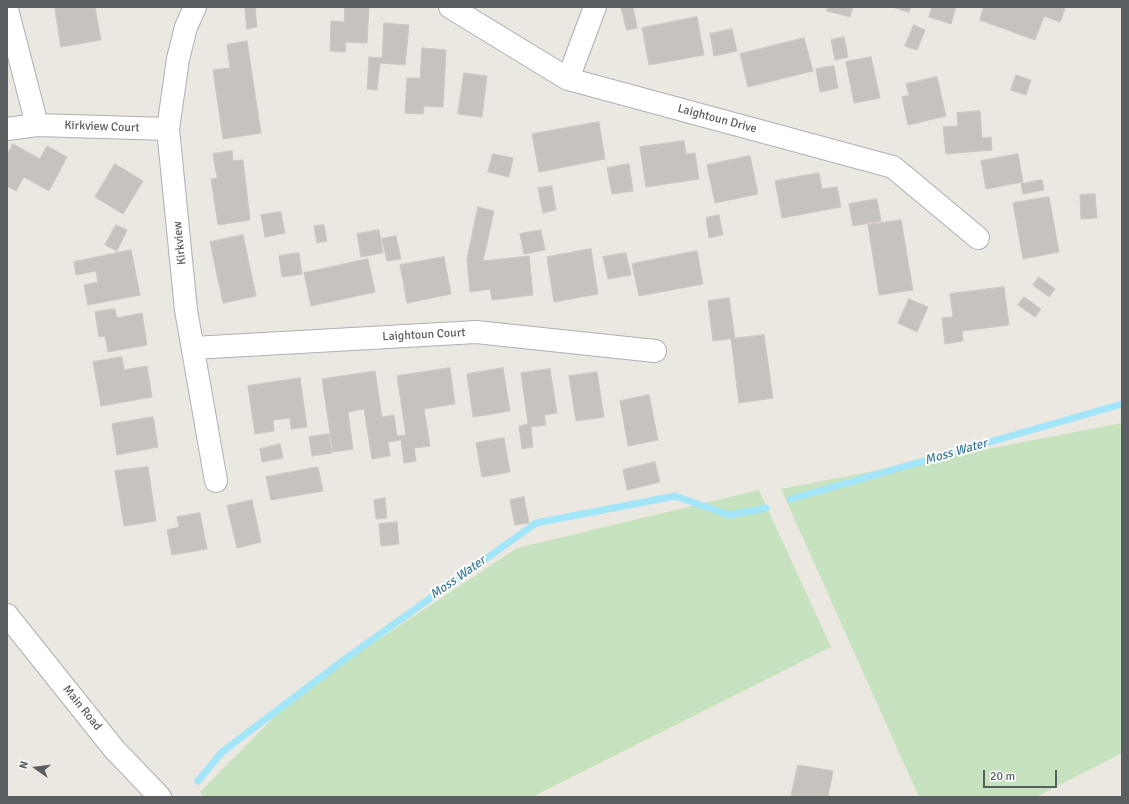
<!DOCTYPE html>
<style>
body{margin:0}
#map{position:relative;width:1129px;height:804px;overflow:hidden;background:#ebe7e1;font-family:Signika,sans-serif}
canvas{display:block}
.frame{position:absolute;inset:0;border:8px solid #595e61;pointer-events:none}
.north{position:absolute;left:16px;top:748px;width:40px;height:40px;-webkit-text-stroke:3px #fff;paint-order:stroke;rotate:284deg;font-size:11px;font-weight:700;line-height:16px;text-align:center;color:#595e61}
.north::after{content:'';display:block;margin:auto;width:14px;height:18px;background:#595e61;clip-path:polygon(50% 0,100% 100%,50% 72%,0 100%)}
.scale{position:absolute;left:983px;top:770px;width:74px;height:18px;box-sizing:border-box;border:2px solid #595e61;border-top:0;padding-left:5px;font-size:12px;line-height:14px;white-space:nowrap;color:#595e61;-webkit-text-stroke:3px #fff;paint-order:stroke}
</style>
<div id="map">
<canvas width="1129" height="804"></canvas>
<div class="frame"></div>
<div class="north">N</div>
<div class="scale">20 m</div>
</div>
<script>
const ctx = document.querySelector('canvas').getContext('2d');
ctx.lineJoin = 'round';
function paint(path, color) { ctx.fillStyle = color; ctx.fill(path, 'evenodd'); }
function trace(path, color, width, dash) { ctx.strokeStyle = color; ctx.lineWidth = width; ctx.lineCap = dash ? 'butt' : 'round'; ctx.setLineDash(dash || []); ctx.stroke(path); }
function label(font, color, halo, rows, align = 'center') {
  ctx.font = font + ' Signika,sans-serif'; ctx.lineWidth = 4; ctx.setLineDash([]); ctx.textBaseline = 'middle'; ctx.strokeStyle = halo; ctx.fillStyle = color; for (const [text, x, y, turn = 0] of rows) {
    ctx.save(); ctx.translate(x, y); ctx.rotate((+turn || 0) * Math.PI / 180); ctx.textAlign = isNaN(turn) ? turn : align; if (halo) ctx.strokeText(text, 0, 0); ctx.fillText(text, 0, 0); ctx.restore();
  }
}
paint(new Path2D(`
 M 1122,423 L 1122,753 L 1036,797 L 919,797 L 781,489 Z
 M 759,490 L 831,647 L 532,797 L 204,797 L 200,792 L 299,692 L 517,548 Z`), '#c6e2be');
trace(new Path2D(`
 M 791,499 L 1122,404
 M 198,781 L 222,752 L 345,659 L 536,523 L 675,496 L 729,515 L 766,508`), '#a3e5f9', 7);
const building = new Path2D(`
 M 55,7 L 95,7 L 101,40 L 61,47 Z
 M 245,7 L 255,7 L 257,27 L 247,29 Z
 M 345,7 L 369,7 L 367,43 L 346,42 L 345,52 L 330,51 L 331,21 L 344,22 Z
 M 621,7 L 633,7 L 637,28 L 627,30 Z
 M 828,7 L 853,7 L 850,17 L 827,11 Z
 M 893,7 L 911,7 L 909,12 Z
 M 932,7 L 956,7 L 951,24 L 929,17 Z
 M 984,7 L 1061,7 L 1065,9 L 1060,22 L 1044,16 L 1035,40 L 980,20 Z
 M 697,17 L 704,55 L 649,65 L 642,28 Z
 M 384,23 L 409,25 L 405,65 L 380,63 L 377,90 L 367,89 L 369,57 L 382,58 Z
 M 914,25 L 925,30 L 917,50 L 905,46 Z
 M 732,29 L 737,51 L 714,56 L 710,34 Z
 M 844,37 L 848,57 L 835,60 L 831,40 Z
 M 804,38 L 813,71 L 748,87 L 740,54 Z
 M 247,41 L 261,133 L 223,139 L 213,70 L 230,68 L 227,45 Z
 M 422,48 L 446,50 L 443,107 L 424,106 L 423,114 L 405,113 L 407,78 L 420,78 Z
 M 871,57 L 880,98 L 854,103 L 846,62 Z
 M 834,66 L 838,88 L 820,92 L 816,69 Z
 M 464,73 L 487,76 L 482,117 L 458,114 Z
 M 1016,75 L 1031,80 L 1026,95 L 1011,90 Z
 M 937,77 L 946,116 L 908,125 L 902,97 L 909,95 L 906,84 Z
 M 980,111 L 982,138 L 991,137 L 992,150 L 946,154 L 943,127 L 958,126 L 957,113 Z
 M 599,122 L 605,159 L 539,172 L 532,134 Z
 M 684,141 L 686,154 L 695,153 L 699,179 L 646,187 L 640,147 Z
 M 13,144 L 40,159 L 47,146 L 67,157 L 49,191 L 24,177 L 16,191 L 7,186 L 7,155 Z
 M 232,151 L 233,161 L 243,160 L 250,220 L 218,225 L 211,179 L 217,178 L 213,154 Z
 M 493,154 L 513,158 L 509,177 L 488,172 Z
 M 1018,154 L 1023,182 L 986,189 L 981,161 Z
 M 750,156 L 758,194 L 715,203 L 707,165 Z
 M 115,164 L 143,181 L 123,214 L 95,197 Z
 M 629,164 L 633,191 L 612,194 L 607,168 Z
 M 819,173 L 822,189 L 837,187 L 841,207 L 782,218 L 775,181 Z
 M 1042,180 L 1044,190 L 1023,194 L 1021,184 Z
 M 552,186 L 556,210 L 543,213 L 538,188 Z
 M 1095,194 L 1097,218 L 1081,219 L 1080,195 Z
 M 1049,197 L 1059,252 L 1023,259 L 1013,203 Z
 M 877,199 L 881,221 L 853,226 L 849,204 Z
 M 478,207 L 494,211 L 483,261 L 529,256 L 533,295 L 492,300 L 490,289 L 470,292 L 467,259 Z
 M 281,212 L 285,233 L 265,237 L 261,215 Z
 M 719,215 L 723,235 L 709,238 L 706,218 Z
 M 901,220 L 913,290 L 879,295 L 868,225 Z
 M 116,225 L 127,230 L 117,251 L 105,245 Z
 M 324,225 L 327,241 L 317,243 L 314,226 Z
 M 379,230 L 383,253 L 361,257 L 357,234 Z
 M 541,230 L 545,250 L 524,254 L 520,234 Z
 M 243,235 L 256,296 L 223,303 L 210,242 Z
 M 396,236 L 401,259 L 387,261 L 382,239 Z
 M 591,249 L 598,294 L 554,302 L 547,257 Z
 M 131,250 L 140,295 L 88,305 L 84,285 L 98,282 L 96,271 L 76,275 L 74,262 Z
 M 697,251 L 703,284 L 639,296 L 632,264 Z
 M 299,253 L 302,274 L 282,277 L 279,256 Z
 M 626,253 L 631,275 L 608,279 L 603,257 Z
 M 444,257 L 451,294 L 407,303 L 400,265 Z
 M 368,259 L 375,292 L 311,306 L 304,273 Z
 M 1039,277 L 1055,289 L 1049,297 L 1033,285 Z
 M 1004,287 L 1009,325 L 962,331 L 963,341 L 945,344 L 942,318 L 953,317 L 950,294 Z
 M 1024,297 L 1041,309 L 1035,317 L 1018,305 Z
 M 729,298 L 735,338 L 713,341 L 708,301 Z
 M 909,299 L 928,307 L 917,332 L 898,323 Z
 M 115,309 L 117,318 L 142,313 L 147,345 L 108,352 L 105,336 L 99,337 L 95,312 Z
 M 764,335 L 773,398 L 739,403 L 731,339 Z
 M 122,357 L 124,370 L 147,366 L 152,397 L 101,406 L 93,362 Z
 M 450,368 L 455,404 L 424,409 L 430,446 L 414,448 L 416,461 L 404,463 L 401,440 L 388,442 L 390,456 L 372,459 L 364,409 L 348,412 L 353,449 L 333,452 L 322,379 L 375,371 L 382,417 L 394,415 L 397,436 L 406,435 L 397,376 Z
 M 503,368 L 510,411 L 473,417 L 467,374 Z
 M 550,369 L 557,413 L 544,415 L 546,425 L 531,427 L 533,447 L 522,449 L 519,426 L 528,424 L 521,373 Z
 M 597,372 L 604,417 L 576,421 L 569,376 Z
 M 300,378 L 307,427 L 291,429 L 290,418 L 273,420 L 274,431 L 255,434 L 248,386 Z
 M 649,395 L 658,440 L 628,446 L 620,401 Z
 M 153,417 L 158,447 L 117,455 L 112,424 Z
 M 329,434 L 332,453 L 312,456 L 309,437 Z
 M 504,438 L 510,472 L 482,477 L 476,443 Z
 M 280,444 L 283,458 L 262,462 L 260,449 Z
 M 655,462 L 660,482 L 627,490 L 623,470 Z
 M 148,467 L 156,521 L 124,526 L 115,471 Z
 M 318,467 L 323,491 L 271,500 L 266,477 Z
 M 524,497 L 529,523 L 515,525 L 510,500 Z
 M 385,498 L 387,518 L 376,519 L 374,500 Z
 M 252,500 L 261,542 L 237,548 L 227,506 Z
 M 200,513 L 207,549 L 172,555 L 167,530 L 179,527 L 177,517 Z
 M 397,522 L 399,544 L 381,546 L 379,524 Z
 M 798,765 L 833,771 L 828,797 L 791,797 Z`);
paint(building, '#c6c2be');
trace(building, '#cfc7c0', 1);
const minor = new Path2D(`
 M 195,7 L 186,27 L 178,59 L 168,129 L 186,310 L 216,481
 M 450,7 L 568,79 L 893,167 L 978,238
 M 7,9 L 37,125
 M 568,79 L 595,7
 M 7,129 L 37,125 L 168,129
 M 193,348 L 476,332 L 655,351`);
const tertiary = new Path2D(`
 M 7,615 L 114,749 L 160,797`);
trace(minor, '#acb0b3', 24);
trace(tertiary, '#acb0b3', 24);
trace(minor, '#fff', 22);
trace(tertiary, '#fff', 22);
label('12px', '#595e61', '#fff', [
 ["Laightoun Drive",717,119,15],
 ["Kirkview Court",102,127,2],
 ["Kirkview",180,243,-96],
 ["Laightoun Court",424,335,-3],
 ["Main Road",82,708,51]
]);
label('italic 13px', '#3e7c98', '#fff', [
 ["Moss Water",956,452,-16],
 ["Moss Water",458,578,-35]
]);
</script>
